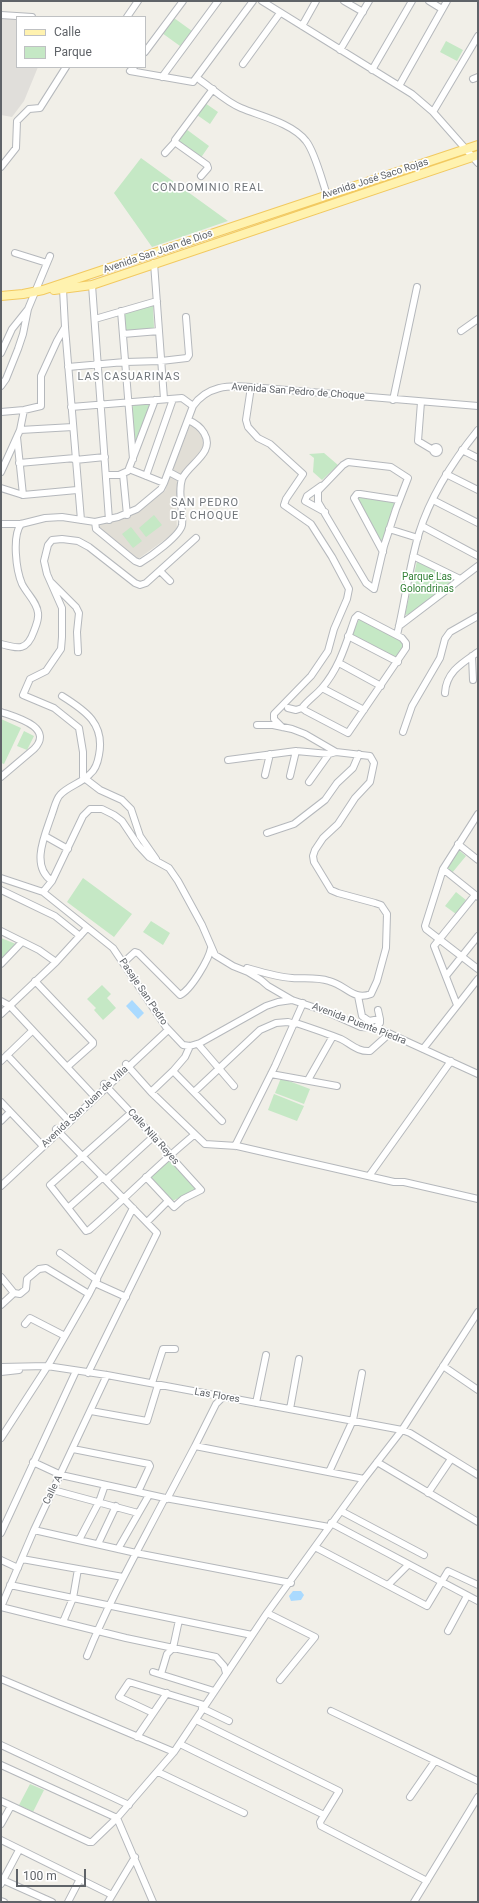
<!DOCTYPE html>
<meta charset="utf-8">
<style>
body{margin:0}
#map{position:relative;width:479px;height:1903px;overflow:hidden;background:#f1efe8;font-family:Roboto,sans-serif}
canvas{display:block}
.frame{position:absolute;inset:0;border:2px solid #5f6368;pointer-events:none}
.legend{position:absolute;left:16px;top:16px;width:130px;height:52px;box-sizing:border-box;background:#fff;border:1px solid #bfc1c3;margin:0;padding:5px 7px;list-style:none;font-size:12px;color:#5f6368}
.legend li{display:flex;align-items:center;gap:8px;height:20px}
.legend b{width:20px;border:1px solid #bfc1c3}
.scale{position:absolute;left:16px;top:1869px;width:70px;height:18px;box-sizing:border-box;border:2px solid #5f6368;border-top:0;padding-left:5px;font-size:12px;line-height:14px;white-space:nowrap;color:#5f6368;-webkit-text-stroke:3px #fff;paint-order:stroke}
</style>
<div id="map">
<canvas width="479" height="1903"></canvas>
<div class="frame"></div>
<ul class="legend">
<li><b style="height:5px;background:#fff2af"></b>Calle</li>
<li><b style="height:11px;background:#c5e8c5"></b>Parque</li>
</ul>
<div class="scale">100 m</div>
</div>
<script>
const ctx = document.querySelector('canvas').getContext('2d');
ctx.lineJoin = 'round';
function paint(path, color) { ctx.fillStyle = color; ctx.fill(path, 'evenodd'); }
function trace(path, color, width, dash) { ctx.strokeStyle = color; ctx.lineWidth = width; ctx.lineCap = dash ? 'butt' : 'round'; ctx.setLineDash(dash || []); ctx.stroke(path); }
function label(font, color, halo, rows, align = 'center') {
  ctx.font = font + ' Roboto,sans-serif'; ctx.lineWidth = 3.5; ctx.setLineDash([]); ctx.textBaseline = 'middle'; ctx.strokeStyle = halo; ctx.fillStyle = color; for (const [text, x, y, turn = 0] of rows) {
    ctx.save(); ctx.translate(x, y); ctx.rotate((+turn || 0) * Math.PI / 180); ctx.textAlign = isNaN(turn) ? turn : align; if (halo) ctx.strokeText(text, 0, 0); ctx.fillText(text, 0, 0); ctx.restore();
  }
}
paint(new Path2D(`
 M 1,16 L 17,17 L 17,67 L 38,67 L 24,101 L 12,117 L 1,115 Z`), '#e0deda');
paint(new Path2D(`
 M 190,425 L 197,427 L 202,434 L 203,445 L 201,451 L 181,476 L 174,473 L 173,468 Z
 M 170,476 L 180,482 L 176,507 L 177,531 L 138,559 L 100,529 L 98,525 L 128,517 L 165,491 Z`), '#e1ded6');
paint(new Path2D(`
 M 174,18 L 192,31 L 180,46 L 162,33 Z
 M 446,41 L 463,50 L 457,61 L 440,52 Z
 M 205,103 L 218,112 L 210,124 L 197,115 Z
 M 186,129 L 209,146 L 200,159 L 176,142 Z
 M 141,158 L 228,221 L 152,247 L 114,193 Z
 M 153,304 L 154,328 L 125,331 L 123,312 Z
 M 151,402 L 135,447 L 132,404 Z
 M 324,453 L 338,465 L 322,480 L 313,472 L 314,458 L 309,454 Z
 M 359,496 L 396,502 L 382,543 L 357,501 Z
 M 154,515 L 162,525 L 146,537 L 139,528 Z
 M 131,527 L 142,541 L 133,548 L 122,534 Z
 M 417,561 L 455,580 L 410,614 L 405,615 Z
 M 359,619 L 400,640 L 404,645 L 397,659 L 351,636 Z
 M 1,719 L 21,728 L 4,764 L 1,763 Z
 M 24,731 L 34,736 L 27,750 L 17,746 Z
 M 455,847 L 466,856 L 452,873 L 443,866 Z
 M 83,878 L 132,914 L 114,937 L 67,902 Z
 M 456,892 L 466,900 L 456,914 L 445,906 Z
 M 151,921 L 170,933 L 163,945 L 143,932 Z
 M 1,938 L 16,944 L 1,960 Z
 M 102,985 L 111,994 L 107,998 L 116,1008 L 103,1020 L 94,1010 L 96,1008 L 87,999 Z
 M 281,1078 L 310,1089 L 304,1104 L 275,1093 Z
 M 274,1094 L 304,1106 L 297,1121 L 268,1110 Z
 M 169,1158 L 198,1190 L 172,1201 L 150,1176 Z
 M 30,1784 L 44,1790 L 33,1812 L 19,1805 Z`), '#c5e8c5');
paint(new Path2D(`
 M 132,1000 L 144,1013 L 138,1019 L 126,1006 Z
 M 293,1591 L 301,1591 L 304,1595 L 301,1600 L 291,1601 L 289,1596 Z`), '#aadaff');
const minor = new Path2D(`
 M 262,1 L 412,94 L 433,112 L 478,163
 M 344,1 L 363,12
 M 429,1 L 442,9
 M 1,15 L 32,17
 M 127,17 L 138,1
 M 302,26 L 316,1
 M 340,50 L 369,1
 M 145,52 L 183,1
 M 243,64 L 280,13
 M 134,67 L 130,71 L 193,82 L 253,1
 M 372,70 L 412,1
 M 162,77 L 218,1
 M 473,79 L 478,77
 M 200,80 C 213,89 226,102 241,108 C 260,116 292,123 306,141 C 315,152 322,181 327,195
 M 399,86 L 447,1
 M 433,112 L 478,36
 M 165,153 L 175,142
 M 1,167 L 16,148 L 17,121 L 29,109 L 40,108 L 66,67
 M 201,176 L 208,168 L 207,165 L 176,143 L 175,140 L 213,89
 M 15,253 L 47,263
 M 154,263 L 164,399
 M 92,285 L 109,520
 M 63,289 L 65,327 L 81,520
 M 121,311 L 133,459
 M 95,319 L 157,301
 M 461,331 L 478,319
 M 123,334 L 159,331
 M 1,353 L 12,329 L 28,309
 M 68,367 L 125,362 L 161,361 L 187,358 L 189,355 L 186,317
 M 1,386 L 6,379 L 18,349 L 23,334 L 28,309 L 50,256
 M 251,387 L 246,420 L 248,427 L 258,438 L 270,444 L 303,474 L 286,499 L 284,505 L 311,524 L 332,557 L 349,589 L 347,599 L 334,629 L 328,651 L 311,676 L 274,714 L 274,719 L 282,727
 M 393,400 L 417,287
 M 421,402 L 418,441 L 433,450
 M 71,407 L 182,398 L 193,406
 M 1,412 L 24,410 L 41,406 L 41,376 L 57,341 L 65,327
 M 20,430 L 73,427
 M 17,437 L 23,495
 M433 450a3 3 0 1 1 6 0a3 3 0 1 1-6 0Z
 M 462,450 L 478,458
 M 75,460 L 105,457
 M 348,462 L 391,467 L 408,478 L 396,509 L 384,546 L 374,589 L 366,583 L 318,502 L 318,491 L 343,465 Z
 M 19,463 L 75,458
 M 129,469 L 164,483
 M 1,472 L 20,430 L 24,410
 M 169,472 L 182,479
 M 123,474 L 127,515
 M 446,474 L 478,490
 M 106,475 L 119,475 L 128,471 L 155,400
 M 146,476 L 173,399
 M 321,486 L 307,496 L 305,501 L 325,512
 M 1,488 L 23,495 L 77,490
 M 433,500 L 478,523
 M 95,522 L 96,529 L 135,561 L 140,563 C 150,557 180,536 182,525 C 184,510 177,494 182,479 C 188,464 216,453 204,433 C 200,426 195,423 188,420
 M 1,524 L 21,524 L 45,518 L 62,517 L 95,522 L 118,517 L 137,509 L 161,489 L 164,483 L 193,406 C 207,386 228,385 251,387 L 478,406
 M 422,526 L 478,556
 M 389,529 L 418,538
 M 383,552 L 354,498 L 357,494 L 360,494 L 399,500
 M 413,556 L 460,579
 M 160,571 L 170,581
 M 52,583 L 76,607 L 79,613 L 77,632 L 78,652
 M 358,615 L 402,638 L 406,643 L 406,648 L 348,733 L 306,711 L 302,708 C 308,700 316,695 322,688 C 340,667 346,643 355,618 Z
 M 399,626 L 478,566
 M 397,635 C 405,602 409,567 419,533 C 431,495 453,461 478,430
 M 348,636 L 398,662
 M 1,644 C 19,649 27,651 34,631 C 36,625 39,620 38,613 C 37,602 27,594 22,584 C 16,570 12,536 21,524
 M 472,656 L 473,680
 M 339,663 L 381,686
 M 322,688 L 364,710
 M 445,693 C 446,672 462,663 478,652
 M 288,708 L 296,710 L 302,708
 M 1,712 C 15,717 55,727 34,749 L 1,777
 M 403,732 L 412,706 L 440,658 L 445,639 L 450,632 L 478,616
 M 228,760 L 296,751 L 329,754 L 336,752
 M 265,775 L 270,754
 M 290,776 L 296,751
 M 309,782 L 329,754
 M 478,814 L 443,869 L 425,926 L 426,929 L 478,969
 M 267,833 L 294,824 L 325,800 L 337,783 L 353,768 L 359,754
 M 45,836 L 68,849
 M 458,844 L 478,860
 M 156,859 L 140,836 L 131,809 L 122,800 L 100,790 L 83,777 L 83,752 L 79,728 L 54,708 L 23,695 L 30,679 L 46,671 L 61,649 L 62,637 L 62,608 L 47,574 L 44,561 L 48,545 L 52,540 L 62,539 L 78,541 L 89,547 L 135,583 L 140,585 L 146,583 L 196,538
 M 443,869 L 478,897
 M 1,878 L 43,892 L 113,948 L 166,1027 L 183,1045 L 190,1046 L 200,1043 L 266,1006 L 278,1002 L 292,1000
 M 52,881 C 30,866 45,835 52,814 C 54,809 56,799 60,795 C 68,786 82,783 90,774 C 95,770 98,761 99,755 C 105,724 86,711 62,696
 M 1,890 L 55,916 L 80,936
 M 43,892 L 52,881 L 83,816 L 90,809 L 102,809 L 114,815 L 122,821 L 138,845 L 149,857 L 169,868 L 178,881 L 202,925 L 215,955 L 233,966 L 248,972 L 261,980 L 268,986 L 292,1000 L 325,1011 L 361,1027 L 375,1028 L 386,1032 L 478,1074
 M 1,931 L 39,950 L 56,962
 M 123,963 L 135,952 L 138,953 L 180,995 C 191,990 209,959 211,948
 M 1,964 L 22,942
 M 247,968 C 261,972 277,977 292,978 C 305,979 317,977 329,981 C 346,985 353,1001 371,994 L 377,981 L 386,948 L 387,914 L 381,905 L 375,903 L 338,893 L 331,890 L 314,862 L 313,856 L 315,850 L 323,838 L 338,824 L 355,798 L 370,782 L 374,763 L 370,756 L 336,752 L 305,734 L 292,729 L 273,725 L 257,725
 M 446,976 L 478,936
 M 35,981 L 93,1042 L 93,1044 L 67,1067
 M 358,996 L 362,1016 L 369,1021 L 380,1019 L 380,1023 L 375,1028
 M 1,1001 L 10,1006 L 95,1097
 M 457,1005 L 434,946 L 475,895
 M 378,1010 L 380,1019
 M 1,1014 L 56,962 L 87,928
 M 296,1023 C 311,1028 326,1033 341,1039 C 351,1044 358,1052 370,1051 L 389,1034
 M 198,1044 L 234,1086
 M 423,1049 L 478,979
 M 7,1055 L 67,1119
 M 1,1061 L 32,1031
 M 126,1064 L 151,1092 L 205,1144 L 237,1146 L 394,1182 L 404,1182 L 478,1199
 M 173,1071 L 222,1121
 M 271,1074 L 337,1086
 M 308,1080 L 333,1036
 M 104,1084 L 170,1154 L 172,1158 L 201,1190 L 183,1199 L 174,1207 L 146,1177
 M 151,1092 L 173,1071 L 185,1057 L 190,1046
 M 194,1092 L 260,1030 L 276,1023 L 288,1022 L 295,1024
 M 1,1102 L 41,1144
 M 131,1113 L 50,1185 L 86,1231 L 89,1230 C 125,1199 157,1165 194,1135
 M 1,1121 L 10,1112
 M 56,1129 L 157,1233 L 88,1373
 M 235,1146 L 275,1066 L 303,1003
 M 369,1176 L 451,1061
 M 106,1180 L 153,1137
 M 1,1186 L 168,1030
 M 68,1208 L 103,1177
 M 147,1222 L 168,1201
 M 60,1253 L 97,1280
 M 1,1277 L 14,1293 L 20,1294 L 26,1289 L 27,1279 L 39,1269 L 46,1268 L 89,1294
 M 95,1283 L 126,1297
 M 1,1305 L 14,1293
 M 25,1324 L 30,1318 L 65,1336
 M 443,1366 L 478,1390
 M 1,1367 L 47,1366 L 107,1375 L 402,1430 L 410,1433 L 478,1475
 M 1,1372 L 19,1370
 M 152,1383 L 163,1349 L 175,1349
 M 256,1403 L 266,1355
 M 290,1409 L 299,1359
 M 91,1411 L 147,1421 L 158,1385
 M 1,1438 L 49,1364 L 89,1294 L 133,1208
 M 195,1446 L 216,1404 L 223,1397
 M 73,1449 L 149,1464 L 150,1466 L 138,1492
 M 33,1462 L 61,1475 L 165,1498 L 329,1527
 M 377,1462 L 478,1522
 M 329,1472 L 353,1420 L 362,1373
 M 53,1490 L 138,1513
 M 428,1493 L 451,1459
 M 167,1499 L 195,1446 L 364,1479
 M 341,1511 L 424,1555
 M 331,1523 L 478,1601
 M 34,1530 L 136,1553 L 291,1583
 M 1,1533 L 76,1371
 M 79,1540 L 99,1502 L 105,1485
 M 98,1544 L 116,1506
 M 315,1547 L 427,1606 L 448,1571 L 478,1585
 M 118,1549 L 149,1495
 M 22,1559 L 123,1577
 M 1,1560 L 18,1568
 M 10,1585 L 252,1635
 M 388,1585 L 408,1565
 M 1,1607 L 34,1530 L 107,1375
 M 1,1607 L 126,1638 L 216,1657 L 224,1666 L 226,1673
 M 267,1613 L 315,1637 L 280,1680
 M 63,1622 L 73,1598 L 78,1569
 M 448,1631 L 467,1596
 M 87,1656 C 109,1601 138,1550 165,1498
 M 153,1672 L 214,1691
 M 161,1674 L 167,1654 L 173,1648 L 179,1620
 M 1,1679 L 174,1752
 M 202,1708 L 229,1721
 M 331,1711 L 478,1781
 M 153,1713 L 119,1697 L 129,1682 L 204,1705
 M 196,1720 L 339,1791 L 320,1822 L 321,1826 L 427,1881
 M 137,1737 L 167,1693
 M 180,1744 L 324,1815
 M 1,1745 L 129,1805
 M 1,1765 L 117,1818 L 153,1902
 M 158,1772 L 244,1813
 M 410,1797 L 435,1761
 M 1,1801 L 89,1842 L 92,1842 L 117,1818 L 174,1752 L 267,1613 L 364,1479 L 402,1430 L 478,1312
 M 1,1824 L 11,1806
 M 1,1840 L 112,1895
 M 3,1880 L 52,1902
 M 1,1884 L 19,1850
 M 1,1901 L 4,1902
 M 68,1902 L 80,1879
 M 108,1902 L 135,1857
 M 414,1902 L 478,1797`);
const major = new Path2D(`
 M 54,290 L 92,285 L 478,155
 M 1,296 L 23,294 L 43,290 L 478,145`);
trace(minor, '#b5b8bc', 8);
trace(major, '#f2c960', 10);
trace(minor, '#fff', 6);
trace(major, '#fff2af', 8);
label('10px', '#5f6368', '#fff', [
 ["Avenida José Saco Rojas",375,179,-18],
 ["Avenida San Juan de Dios",158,252,-19],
 ["Avenida San Pedro de Choque",298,392,4],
 ["Pasaje San Pedro",143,992,56],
 ["Avenida Puente Piedra",359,1024,21],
 ["Avenida San Juan de Villa",85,1107,-43],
 ["Calle Nila Reyes",153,1137,48],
 ["Las Flores",217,1396,10],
 ["Calle A",53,1490,-64]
]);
label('10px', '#348238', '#fff', [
 ["Parque Las",427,577],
 ["Golondrinas",427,589]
]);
ctx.letterSpacing = '1px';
label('11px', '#70757a', '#fff', [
 ["CONDOMINIO REAL",208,188],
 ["LAS CASUARINAS",129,377],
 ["SAN PEDRO",205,503],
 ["DE CHOQUE",205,516]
]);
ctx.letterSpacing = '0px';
</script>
